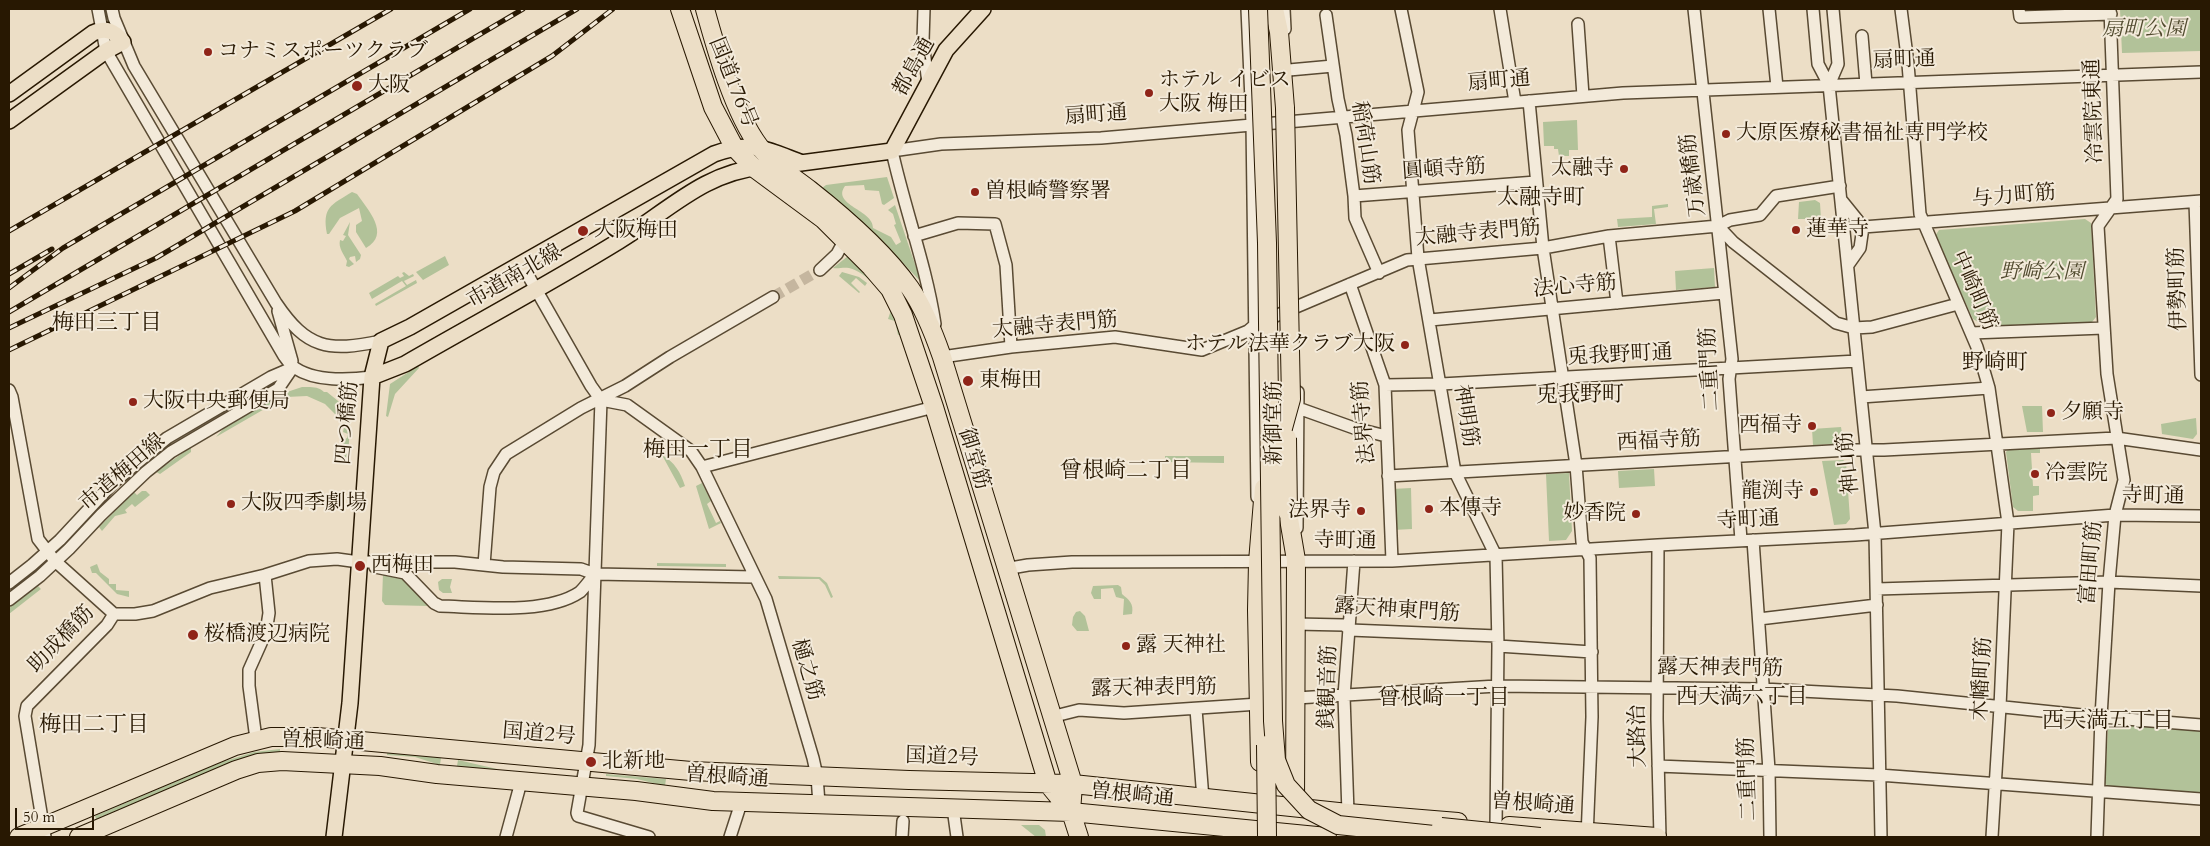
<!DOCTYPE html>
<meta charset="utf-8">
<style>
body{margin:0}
#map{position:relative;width:2210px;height:846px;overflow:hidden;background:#ecdec6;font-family:Cardo,serif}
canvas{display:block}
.frame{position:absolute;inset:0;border:10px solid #281802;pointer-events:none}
.scale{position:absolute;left:15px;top:808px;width:79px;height:22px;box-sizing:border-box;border:2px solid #281802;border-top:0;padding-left:6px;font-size:15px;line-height:18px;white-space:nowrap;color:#281802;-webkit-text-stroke:4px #f3eada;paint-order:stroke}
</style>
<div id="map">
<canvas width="2210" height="846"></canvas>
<div class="frame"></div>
<div class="scale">50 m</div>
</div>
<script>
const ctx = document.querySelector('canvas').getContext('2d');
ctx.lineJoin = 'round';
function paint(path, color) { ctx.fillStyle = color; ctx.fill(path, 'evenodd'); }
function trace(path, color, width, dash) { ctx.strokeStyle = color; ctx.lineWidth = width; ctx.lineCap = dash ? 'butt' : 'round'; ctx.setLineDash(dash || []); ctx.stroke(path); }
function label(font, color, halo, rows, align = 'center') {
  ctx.font = font + ' Cardo,"Noto Serif JP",serif'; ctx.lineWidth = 4; ctx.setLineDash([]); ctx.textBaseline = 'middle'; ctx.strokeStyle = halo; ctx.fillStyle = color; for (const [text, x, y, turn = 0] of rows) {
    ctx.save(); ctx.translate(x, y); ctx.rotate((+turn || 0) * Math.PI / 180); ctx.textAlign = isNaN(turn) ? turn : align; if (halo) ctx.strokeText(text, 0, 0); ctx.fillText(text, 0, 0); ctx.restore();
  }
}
paint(new Path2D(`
 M 2120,9 L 2201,9 L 2201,51 L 2122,53 Z
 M 1577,120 L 1578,150 L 1569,150 L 1569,156 L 1559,156 L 1558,149 L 1554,149 L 1554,146 L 1544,146 L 1543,122 Z
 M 887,177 L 894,198 L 884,205 L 882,204 L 879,191 L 865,190 L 864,185 L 845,186 C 831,205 874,210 873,228 L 891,237 L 896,245 L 901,242 L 894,225 L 896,224 L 893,214 L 888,210 L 895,205 L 921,282 L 883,242 L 823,193 L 822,188 L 826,185 Z
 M 352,192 L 357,194 C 368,210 391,234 366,248 L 356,232 L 356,225 L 362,221 L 359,208 L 340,218 L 329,234 L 327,234 C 322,207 331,205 352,192 Z
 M 1815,200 L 1820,203 L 1821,219 L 1798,219 L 1799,202 Z
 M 1668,204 L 1668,207 L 1654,209 L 1656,224 L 1618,227 L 1617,219 L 1652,217 L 1652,206 Z
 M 2085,219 L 2091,223 L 2096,317 L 2092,322 L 1985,326 L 1973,319 L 1935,236 L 1939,230 Z
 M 350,222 L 348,235 L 361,255 L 360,259 L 356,262 L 355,256 L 350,257 L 349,259 L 354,264 L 349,267 L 346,266 L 347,261 C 344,254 338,248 340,240 L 343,241 L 346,236 L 343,235 Z
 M 445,256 L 449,265 L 423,280 L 416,272 Z
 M 848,256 L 851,257 L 879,285 L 903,334 L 898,335 L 895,321 L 888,319 L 891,310 C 882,293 868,273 849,268 C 843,267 838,269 833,268 Z
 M 1714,268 L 1715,287 L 1676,290 L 1675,271 Z
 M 404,272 L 409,276 L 413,274 L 414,276 L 404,281 L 407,285 L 416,280 L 417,283 L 376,306 L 375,304 L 406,286 L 402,281 L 372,299 L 369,293 L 398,276 L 400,278 L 404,276 L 402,273 Z
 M 842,272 L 859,277 L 867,283 L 865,286 L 856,278 L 851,283 L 860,292 L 859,293 L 839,276 Z
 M 418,366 L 419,368 L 395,394 L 388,417 L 386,416 L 390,384 Z
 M 302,387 C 310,387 318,386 324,392 L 327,392 L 343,405 L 348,415 L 335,414 L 325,404 L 307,396 L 286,397 L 284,393 Z
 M 278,396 L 280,400 L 216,437 L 226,426 Z
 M 2022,406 L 2042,406 L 2043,432 L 2027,432 Z
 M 2196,418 L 2197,434 L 2193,439 L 2162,434 L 2161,424 Z
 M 345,422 L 349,422 L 350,425 L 348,458 L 345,457 L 342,441 L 347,438 L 348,434 L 343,432 Z
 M 1841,427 L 1843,439 L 1838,444 L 1813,445 L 1812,429 Z
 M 2040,445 L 2040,453 L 2031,453 L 2033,486 L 2039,486 L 2039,495 L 2033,496 L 2033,511 L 2018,511 L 2013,507 L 2006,452 L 2010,447 Z
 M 191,447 L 191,452 L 160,474 L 156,472 Z
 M 662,455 C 675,463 680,471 685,486 L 680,488 Z
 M 1165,456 L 1224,456 L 1224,463 L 1165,462 Z
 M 1843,460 L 1846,462 L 1850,519 L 1846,524 L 1834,525 L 1822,461 Z
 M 1654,469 L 1655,486 L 1619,488 L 1618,471 Z
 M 1569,473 L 1572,531 L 1566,540 L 1549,541 L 1546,474 Z
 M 702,483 L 711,501 L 707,504 L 716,523 L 720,521 L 721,523 L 709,529 L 696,486 Z
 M 1411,488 L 1412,529 L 1393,530 L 1392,489 Z
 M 142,491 L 146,491 L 150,495 L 135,507 L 132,504 L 125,510 L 127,513 L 115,516 L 102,531 L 99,527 L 134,492 L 137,495 Z
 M 657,563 L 726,564 L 726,567 L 657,566 Z
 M 97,564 L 100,572 L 109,579 L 109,584 L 116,584 L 116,590 L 129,591 L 129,597 L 117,594 L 96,573 L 92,573 L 90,567 Z
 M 383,573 L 403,577 L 429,606 L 385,605 L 382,601 Z
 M 778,576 L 820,577 L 827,583 L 833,597 L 831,598 L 825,585 L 819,579 L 779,579 Z
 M 442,579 L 452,579 L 450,587 L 452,593 L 443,593 L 439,590 L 438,582 Z
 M 1118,585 L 1121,587 L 1122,594 C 1129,600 1134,603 1132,614 L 1123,615 L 1124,599 L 1116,597 L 1113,588 L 1101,589 L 1101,599 L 1094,599 L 1091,593 L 1093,586 Z
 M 38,586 L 41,589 L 9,614 L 9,608 Z
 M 1080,611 L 1085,616 L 1089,631 L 1077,631 L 1072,625 L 1073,617 L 1076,612 Z
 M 2113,723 L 2201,731 L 2201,795 L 2109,788 L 2105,783 L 2108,728 Z
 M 280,749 L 280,753 L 224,766 L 96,819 L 95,816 L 222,762 L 254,752 Z
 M 387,752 L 441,758 L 440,765 L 415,757 L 387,755 Z
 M 458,760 L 497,769 L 496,770 L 457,766 Z
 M 606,774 L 666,779 L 665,786 L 637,779 L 606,776 Z
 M 1021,825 L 1039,825 L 1045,830 L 1046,837 L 1036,837 Z`), '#b2c299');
trace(new Path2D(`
 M 773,297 L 820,270`), '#c5b69f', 11, [11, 5.5]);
const minor = new Path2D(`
 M 98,9 L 106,51 L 284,356 C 287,360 290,365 295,368 C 316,382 348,380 372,377
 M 112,9 L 114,18 L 134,66 L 276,303 C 307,349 328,352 381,341
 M 924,9 L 923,41 L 928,84
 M 1247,9 L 1252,123 L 1257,497
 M 1284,9 L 1285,29
 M 1401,9 L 1418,92 L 1408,130 L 1418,258 L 1455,472 L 1496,556 L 1498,646 L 1496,825
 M 1500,9 L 1515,102
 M 1694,9 L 1732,359 L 1729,379 L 1741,540
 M 1769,9 L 1777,87
 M 1813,9 L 1818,64 L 1829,85 L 1838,64 L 1833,9
 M 1901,9 L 1908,64 L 1920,214 L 1977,347 L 1989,388 L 2008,523 L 2000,707 L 1992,837
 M 2019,9 L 2020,17 L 2111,14
 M 1326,15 L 1338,99 L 1346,135 L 1354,196 L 1355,218 L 1379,273
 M 1578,24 L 1583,96
 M 1862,36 L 1866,84
 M 1289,70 L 1333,66
 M 1829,85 L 1875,534 L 1881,837
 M 1529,101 L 1543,248 L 1576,465 L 1582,542 L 1590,558 L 1592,717 L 1587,837
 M 1354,196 L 1536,182
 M 1842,201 L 1863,227 L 2201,201
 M 2195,202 L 2201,375
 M 1718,226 L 1733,242 L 1836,323 L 1854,328 L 1872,327 L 1958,304
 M 914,236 L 958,223 L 995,224 L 1006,265 L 1011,347
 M 1609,236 L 1617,303
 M 521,263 L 591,386 L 601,400 L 589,745 L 577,813 L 578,816 L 649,837
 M 1848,265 L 1860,248 L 1863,227
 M 820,270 L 837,254 L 844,241
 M 1350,284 L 1385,385 L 1392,561
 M 278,311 L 292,361
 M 1430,320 L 1724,293
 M 935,324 C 926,265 905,210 892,151 L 941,144 L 1101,138 L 1623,93 L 2201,72
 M 1971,333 L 2104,328
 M 942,357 L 1011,347 L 1115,337 L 1202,350 L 1248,331 L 1255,325 L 1296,307 L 1407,260 L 1543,248 L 1609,236 L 1718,226 L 1730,220 L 1760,215 L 1776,196 L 1840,186
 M 1385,385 L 1441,384 L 1857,361
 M 9,390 L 12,397 L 38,539 L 55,561 L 114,614 L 135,614 L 153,611 L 210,588 L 265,575 L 309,561 L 337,559 L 359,562 L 455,562 L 503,567 L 581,569 L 595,574 L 754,577
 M 1861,397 L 1989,388
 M 601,400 L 627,405 L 691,451 L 702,467 L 766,599 L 813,758 L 817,776 L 819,804
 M 1298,408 L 1354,428 L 1386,436
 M 702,467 L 934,407
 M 1388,476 L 1849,450 L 1884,450 L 2116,438 L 2201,450
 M 1297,528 L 1298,392
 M 1753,540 L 1769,770 L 1770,837
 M 1658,545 L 1657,719 L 1660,837
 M 484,565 L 490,487 L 494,472 L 506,454 L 581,408 L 625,386 L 670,357 L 773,297
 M 375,567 L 405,573 L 434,603 L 440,606 C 480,607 546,615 580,592 C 585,587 590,580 595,574
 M 1005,569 L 1028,565 L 1072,562 L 1392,561 L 1658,545 L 1855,535 L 2115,515 L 2201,516
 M 9,583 L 32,565 L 60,540 L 114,482 L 167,438 L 271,377 L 292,368
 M 1877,589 L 2109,582 L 2201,586
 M 9,600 L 40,576 L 69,549 L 101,515 L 146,472 L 171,452 L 278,389 L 293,367
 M 1759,619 L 1877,605
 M 1295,624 L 1344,625 L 1350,630 L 1497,636
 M 1498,646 L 1592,652
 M 1296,698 L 1497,686 L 1763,689 L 1897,696 L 2101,717 L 2201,725
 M 1196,709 L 1203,799
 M 1051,717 L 1079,710 L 1124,713 L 1259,704
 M 256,739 L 249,686 L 249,670 L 266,632 L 269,613 L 265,575
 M 1658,766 L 1879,775 L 2201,799
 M 953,808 L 957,837
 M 1348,813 L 1344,696 L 1354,561
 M 45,837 L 25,716 L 27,706 L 107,625 L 114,614
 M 506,837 L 521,782
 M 730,837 L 741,803
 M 902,837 L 903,821
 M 2097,837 L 2101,717 L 2109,582 L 2115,515 L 2124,480 L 2107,374 L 2098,226 L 2117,199 L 2110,9`);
const major = new Path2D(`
 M 9,94 L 93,33 C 106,27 114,31 123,42 L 106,51 L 9,121
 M 793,164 L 892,151 L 946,50 L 983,9
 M 372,377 L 405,364 C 476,323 549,284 619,241 C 667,212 704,172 762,167
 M 334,837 L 350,703 L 372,377 L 381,341 L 410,327 L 714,154 C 753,140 765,149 802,163`);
const highway = new Path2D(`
 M 680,9 L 713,107 L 734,147 L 754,168 L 823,219 L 871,267 L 890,289 L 903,315 L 934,407 L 1048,784 L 1071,812
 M 705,9 C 716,49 734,113 759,146 C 772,164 792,176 810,190 C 843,216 886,254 910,288 C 924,308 934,334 942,357 L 1073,784 L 1071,812 L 1079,837
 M 1274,9 L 1279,32 L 1285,108
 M 1288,513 L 1296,560 L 1295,804
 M 1260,762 L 1257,610 L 1258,562 L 1264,488
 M 1509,826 L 1657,837
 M 19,837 L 235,746 L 271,737 L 317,737 L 691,771 L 909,780 L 1073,784 L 1348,813 L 1458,822
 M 79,837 L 236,770 L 258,763 L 282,761 L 380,766 L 437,774 L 636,791 L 713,801 L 1071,812 L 1327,837`);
trace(minor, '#594a33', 14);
trace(major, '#281802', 18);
trace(highway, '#281802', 20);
trace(minor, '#f3eada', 11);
trace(major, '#ecdec6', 15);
trace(highway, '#ecdec6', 18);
const rail = new Path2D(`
 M 9,231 L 391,9
 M 9,274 L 52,249
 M 9,288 L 63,248 L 470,9
 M 9,312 L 523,9
 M 9,328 L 156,258 L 577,9
 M 9,350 L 295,211 L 552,56 L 613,9`);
trace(rail, '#281802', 5);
trace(rail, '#f3eada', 3, [9]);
const highwayBridge = new Path2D(`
 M 1258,9 L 1267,243 L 1273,721 L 1276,760 L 1286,785 L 1309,810 L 1338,825 L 1453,837
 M 1287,438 L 1288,513
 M 1275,457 L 1291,399 L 1285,108
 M 1266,745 L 1267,837
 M 1441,827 L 1540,837`);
trace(highwayBridge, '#281802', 20, []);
trace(highwayBridge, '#ecdec6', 18);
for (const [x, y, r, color] of [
 [208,52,5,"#8f2418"],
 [357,86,6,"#8f2418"],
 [1149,93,5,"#8f2418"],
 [1726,134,5,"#8f2418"],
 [1624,169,5,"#8f2418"],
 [975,192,5,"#8f2418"],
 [1796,230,5,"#8f2418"],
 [583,231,6,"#8f2418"],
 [1405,345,5,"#8f2418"],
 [968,381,6,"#8f2418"],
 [133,402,5,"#8f2418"],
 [2051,413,5,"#8f2418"],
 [1812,426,5,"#8f2418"],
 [2035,474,5,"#8f2418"],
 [1814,492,5,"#8f2418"],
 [231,504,5,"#8f2418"],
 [1429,509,5,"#8f2418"],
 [1361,511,5,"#8f2418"],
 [1636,514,5,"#8f2418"],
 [360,566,6,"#8f2418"],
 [193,635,6,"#8f2418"],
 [1126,646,5,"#8f2418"],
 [591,762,6,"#8f2418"]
]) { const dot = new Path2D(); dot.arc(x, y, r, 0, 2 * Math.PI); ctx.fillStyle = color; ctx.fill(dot); trace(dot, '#f3eada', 2); }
label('italic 21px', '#514b2f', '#f3eada', [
 ["扇町公園",2144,30],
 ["野崎公園",2042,273]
]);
label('21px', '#281802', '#f3eada', [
 ["コナミスポーツクラブ",218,52],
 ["ホテル イビス",1159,81],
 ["大阪 梅田",1159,105],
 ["大阪",368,86],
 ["大原医療秘書福祉専門学校",1736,134],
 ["太融寺",1614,169,"right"],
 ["曽根崎警察署",985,192],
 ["蓮華寺",1806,230],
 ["大阪梅田",594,231],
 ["ホテル法華クラブ大阪",1395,345,"right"],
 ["東梅田",979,381],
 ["大阪中央郵便局",143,402],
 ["夕願寺",2061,413],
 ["西福寺",1802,426,"right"],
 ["冷雲院",2045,474],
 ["龍渕寺",1804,492,"right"],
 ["大阪四季劇場",241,504],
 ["本傳寺",1439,509],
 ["法界寺",1351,511,"right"],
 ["妙香院",1626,514,"right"],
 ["西梅田",371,566],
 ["桜橋渡辺病院",204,635],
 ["露 天神社",1136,646],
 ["北新地",602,762]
], 'left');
label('21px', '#281802', '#f3eada', [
 ["扇町通",1904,61,-2],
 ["都島通",915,67,-61],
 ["扇町通",1499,82,-5],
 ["国道176号",732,83,68],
 ["冷雲院東通",2095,111,-92],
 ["扇町通",1096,116,-4],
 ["稲荷山筋",1364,143,81],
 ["圓頓寺筋",1444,170,-4],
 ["万歳橋筋",1694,175,-97],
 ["与力町筋",2014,197,-5],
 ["太融寺表門筋",1478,234,-5],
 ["市道南北線",515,277,-30],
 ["法心寺筋",1575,287,-5],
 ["伊勢町筋",2179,289,-92],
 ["中崎町筋",1973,291,66],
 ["太融寺表門筋",1055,326,-5],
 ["兎我野町通",1620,356,-3],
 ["二重門筋",1711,369,-93],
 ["神明筋",1465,416,81],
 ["法界寺筋",1365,422,-95],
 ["四つ橋筋",348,423,-85],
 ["新御堂筋",1275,423,-90],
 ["西福寺筋",1659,442,-3],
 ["御堂筋",973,459,73],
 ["神山筋",1849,463,-96],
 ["市道梅田線",123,473,-41],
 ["寺町通",2153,497,1],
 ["寺町通",1748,521,-3],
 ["寺町通",1345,542,1],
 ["富田町筋",2092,563,-85],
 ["露天神東門筋",1397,611,4],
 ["助成橋筋",62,640,-46],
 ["露天神表門筋",1720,669,1],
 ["樋之筋",806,670,73],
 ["木幡町筋",1983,679,-87],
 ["銭観音筋",1329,687,-88],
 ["露天神表門筋",1154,689,-1],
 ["国道2号",539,735,5],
 ["大路治",1639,736,-91],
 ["曽根崎通",323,742,2],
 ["国道2号",942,758,2],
 ["曽根崎通",727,778,4],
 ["二重門筋",1749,779,-92],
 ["曽根崎通",1132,796,6],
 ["曽根崎通",1533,805,4]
]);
label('22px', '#281802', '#f3eada', [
 ["太融寺町",1541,199],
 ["梅田三丁目",107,324],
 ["野崎町",1995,364],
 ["兎我野町",1580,396],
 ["梅田一丁目",698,451],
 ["曾根崎二丁目",1126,472],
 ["西天満六丁目",1742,698],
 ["曾根崎一丁目",1444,699],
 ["西天満五丁目",2108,722],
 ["梅田二丁目",94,726]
]);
</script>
